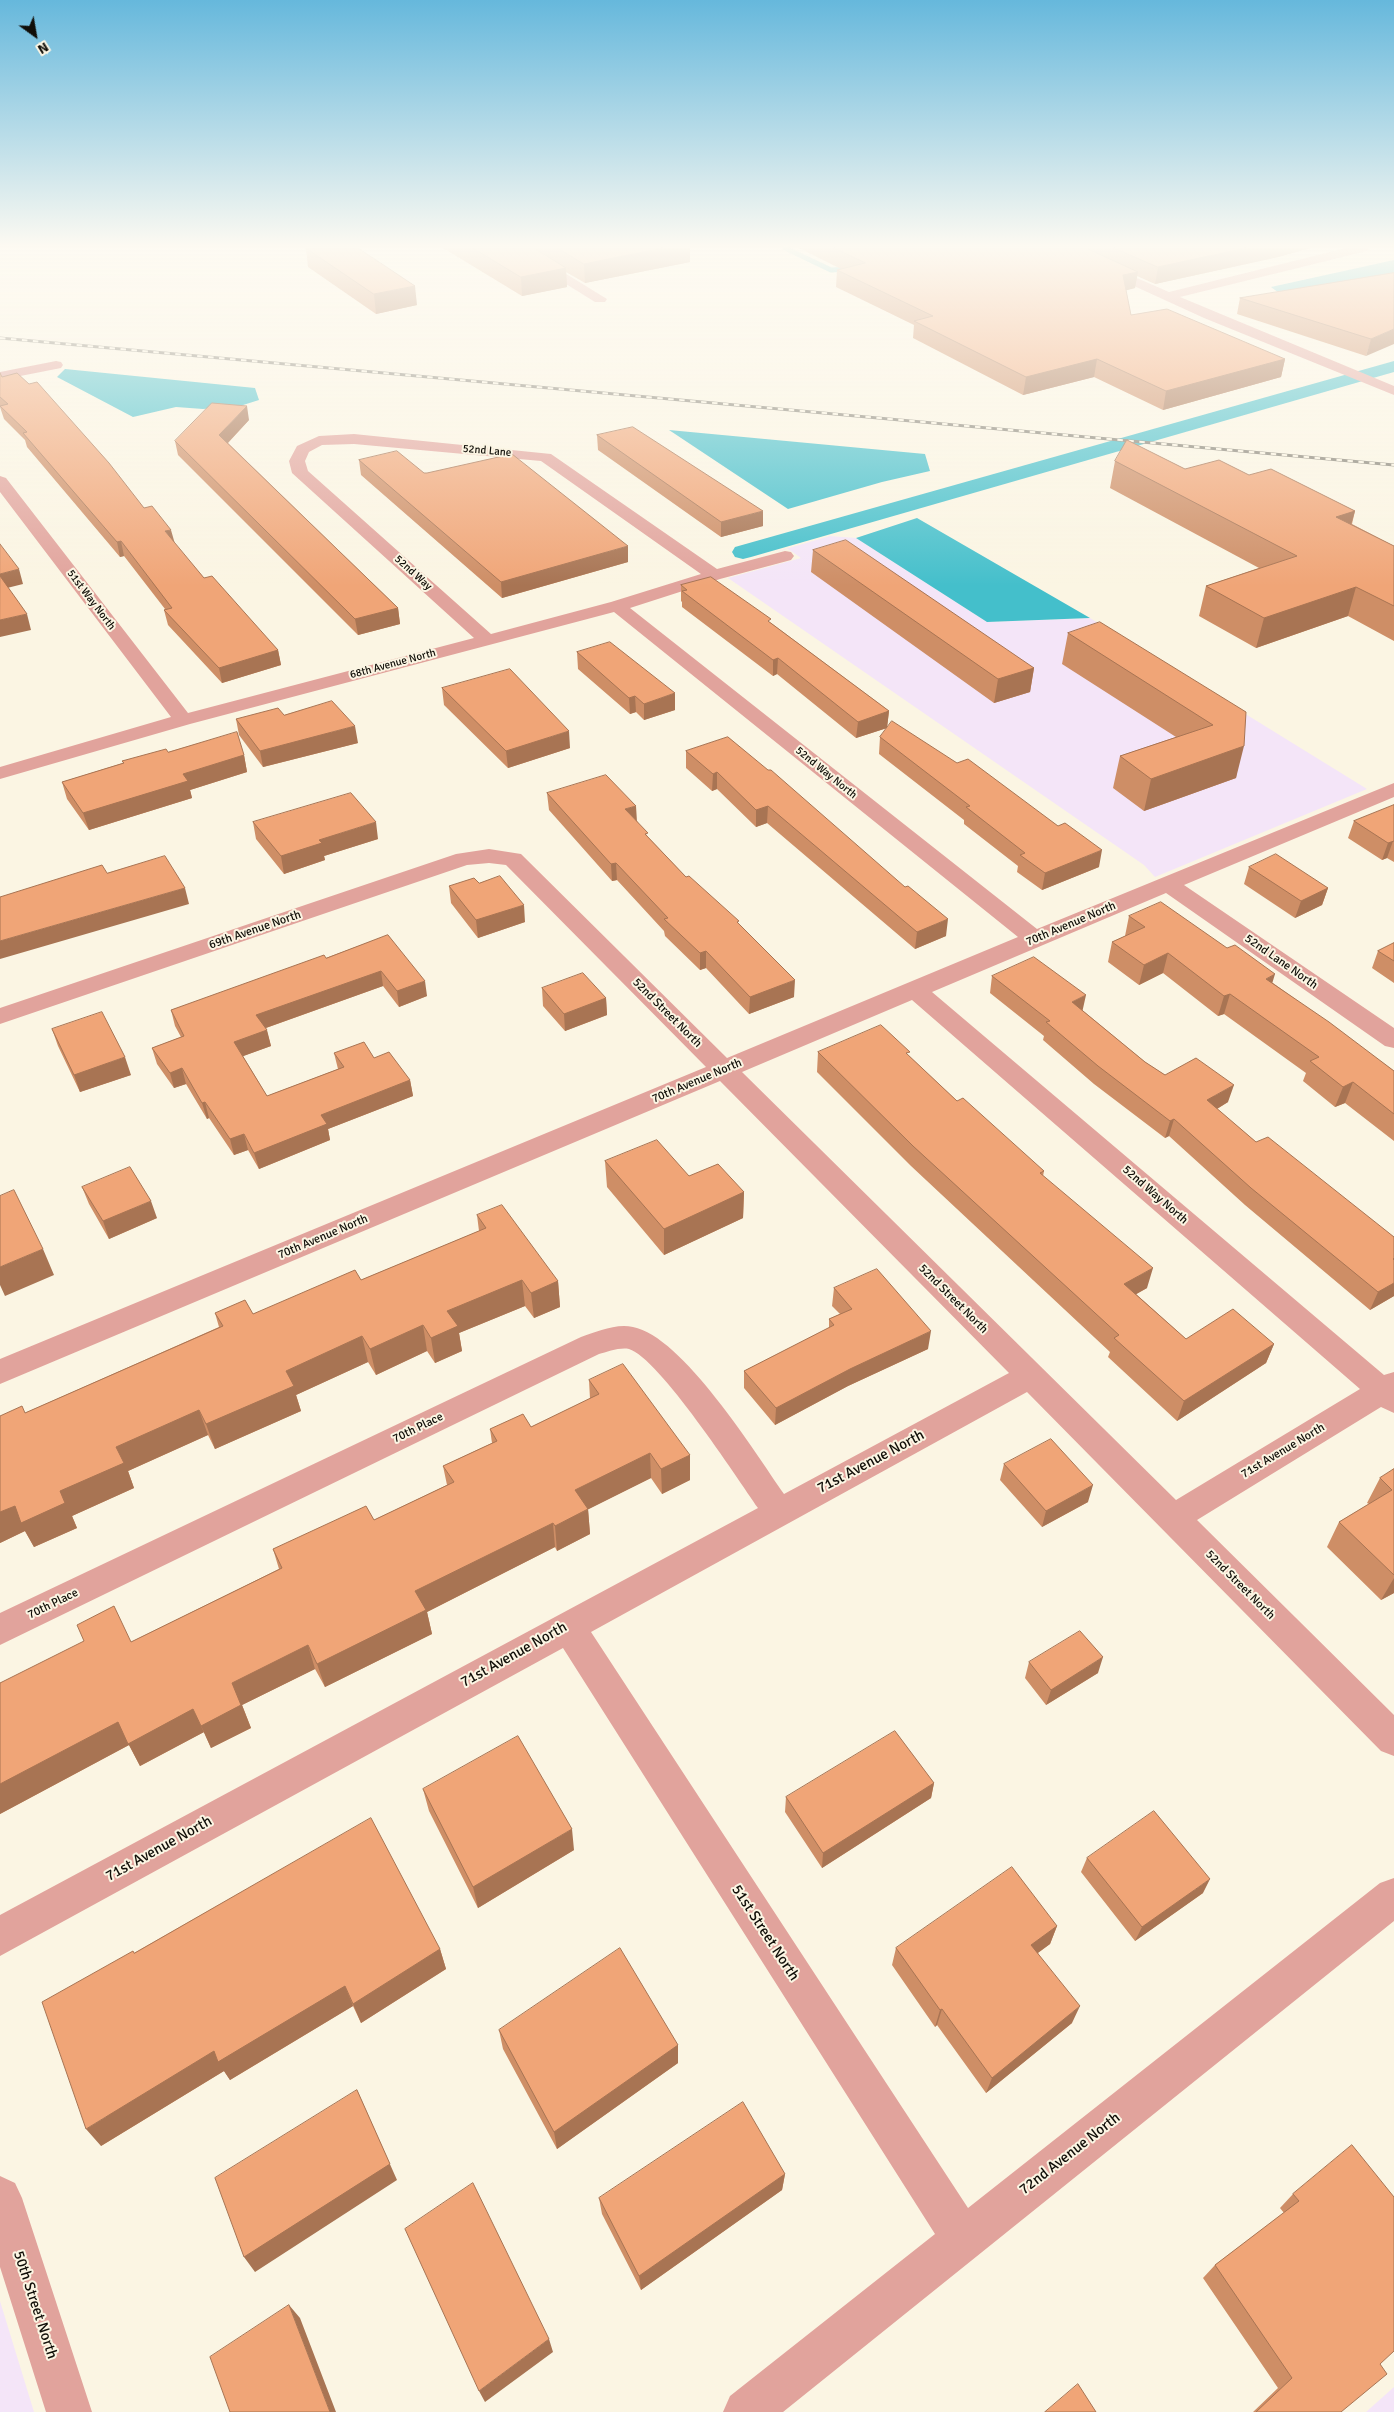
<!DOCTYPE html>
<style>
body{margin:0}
#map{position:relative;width:1394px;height:2412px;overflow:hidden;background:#fbf5e3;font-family:Signika,sans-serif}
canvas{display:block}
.north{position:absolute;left:10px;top:10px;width:50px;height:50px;-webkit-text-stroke:4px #fbf5e3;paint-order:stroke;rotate:148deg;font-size:14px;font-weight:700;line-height:20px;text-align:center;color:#100e08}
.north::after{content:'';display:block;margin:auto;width:18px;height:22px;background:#100e08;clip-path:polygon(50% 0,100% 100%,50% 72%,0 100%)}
</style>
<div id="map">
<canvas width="1394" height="2412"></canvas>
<div class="north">N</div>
</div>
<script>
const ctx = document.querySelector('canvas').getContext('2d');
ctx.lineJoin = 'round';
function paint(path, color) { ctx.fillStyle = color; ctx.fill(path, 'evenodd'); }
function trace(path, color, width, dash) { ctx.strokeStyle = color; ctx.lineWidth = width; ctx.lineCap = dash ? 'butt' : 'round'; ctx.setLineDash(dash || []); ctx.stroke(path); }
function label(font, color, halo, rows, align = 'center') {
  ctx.font = font + ' Signika,sans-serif'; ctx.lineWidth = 4; ctx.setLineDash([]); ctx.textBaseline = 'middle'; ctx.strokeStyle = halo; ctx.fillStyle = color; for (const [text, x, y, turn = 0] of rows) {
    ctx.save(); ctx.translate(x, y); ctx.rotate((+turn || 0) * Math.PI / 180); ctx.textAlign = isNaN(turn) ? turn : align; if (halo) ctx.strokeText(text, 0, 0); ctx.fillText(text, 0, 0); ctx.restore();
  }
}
paint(new Path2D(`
 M 830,536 L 856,538 L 987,622 L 1090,618 L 1367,789 L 1155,877 L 1144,865 L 728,578 L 801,558 L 788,549 L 775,552 Z
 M 0,2301 L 34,2412 L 0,2412 Z
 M 1394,2387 L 1394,2412 L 1366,2412 Z`), '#f4e5f8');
paint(new Path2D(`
 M 1394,260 L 1394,285 L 1279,293 L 1271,287 Z
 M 65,369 L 255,388 L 259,400 L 240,406 L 203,409 L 176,407 L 133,417 L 57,377 Z
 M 669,430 L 925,454 L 930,471 L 882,482 L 788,509 Z
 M 917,518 L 1090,618 L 987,622 L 856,538 Z`), '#44bfcb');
trace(new Path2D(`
 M 785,248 L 831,270 L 849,269`), '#44bfcb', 5);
paint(new Path2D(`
 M 1394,361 L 1394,372 L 751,557 L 743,559 L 735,557 L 732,552 L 735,547 Z`), '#44bfcb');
paint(new Path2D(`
 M 508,248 L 524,248 L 607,299 L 605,302 L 595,302 Z
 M 1051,248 L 1068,248 L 1169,292 L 1346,248 L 1369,248 L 1367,251 L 1180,297 L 1394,386 L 1394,395 L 1204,318 Z
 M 56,361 L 61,362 L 63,365 L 61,368 L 0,380 L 0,372 Z
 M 354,434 L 551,454 L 717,569 L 785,551 L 791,552 L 794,556 L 791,560 L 720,579 L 630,608 L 1037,929 L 1394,783 L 1394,797 L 1184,885 L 1394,1028 L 1394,1048 L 1385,1046 L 1166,893 L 932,992 L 1384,1375 L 1394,1372 L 1394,1413 L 1381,1407 L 1197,1520 L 1394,1715 L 1394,1756 L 1381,1751 L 1027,1392 L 591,1632 L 968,2208 L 1380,1883 L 1394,1878 L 1394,1921 L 783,2412 L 723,2412 L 730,2396 L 935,2234 L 563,1648 L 0,1956 L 0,1915 L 758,1508 C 737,1478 659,1358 629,1349 C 620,1347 607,1352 599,1354 L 0,1645 L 0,1613 L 581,1337 C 596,1332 616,1323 633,1327 C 682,1336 755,1452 784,1494 L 1009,1373 L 720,1081 L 0,1384 L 0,1359 L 706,1067 L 506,865 L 489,863 L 467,865 L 0,1024 L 0,1008 L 456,854 L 489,849 L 521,854 L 727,1058 L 1018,937 L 614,612 L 190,724 L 0,779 L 0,767 L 171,717 L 0,492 L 0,476 L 6,478 L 188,713 L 474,638 L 292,473 L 289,461 L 297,446 L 319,436 ZM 354,444 L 541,461 L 701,574 L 611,602 L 491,634 L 308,471 L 305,461 L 309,452 L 322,445 ZM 912,1000 L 1360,1389 L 1176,1500 L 742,1072 Z
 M 0,2176 L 15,2183 L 22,2198 L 92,2412 L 46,2412 L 0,2267 Z`), '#e1a39c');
const rail = new Path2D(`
 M 0,338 L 1394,465`);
trace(rail, '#848074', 3);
trace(rail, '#fbf5e3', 2, [5.5]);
paint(new Path2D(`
 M 306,248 L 417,305 L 376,314 L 308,267 Z
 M 443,248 L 690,248 L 690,262 L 585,283 L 566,272 L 567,287 L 522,296 Z
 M 799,248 L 1310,248 L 1278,257 L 1155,284 L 1137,276 L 1135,288 L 1126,290 L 1131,315 L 1285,359 L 1281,377 L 1163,410 L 1094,377 L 1023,395 L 913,338 L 914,325 L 836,287 L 837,270 L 841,269 Z
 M 1394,273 L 1366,356 L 1237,314 L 1240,298 Z
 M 0,373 L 2,377 L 144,508 L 204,578 L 278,650 L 281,665 L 222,683 L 168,625 L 164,610 L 165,609 L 124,556 L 120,557 L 27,447 L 25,440 L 4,419 L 0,407 Z
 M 249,420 L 228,443 L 398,608 L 400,624 L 358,635 L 178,455 L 175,441 Z
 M 597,435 L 763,526 L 721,537 L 598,450 Z
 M 359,460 L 424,473 L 628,562 L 502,598 L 361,475 Z
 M 1115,461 L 1185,469 L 1249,475 L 1355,511 L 1352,524 L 1394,546 L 1394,641 L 1348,616 L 1256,648 L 1199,616 L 1206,586 L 1259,568 L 1110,488 Z
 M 813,550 L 1034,668 L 1030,692 L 994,703 L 811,572 Z
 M 681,585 L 771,623 L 889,711 L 887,727 L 1099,867 L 1042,890 L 1017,872 L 1018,866 L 964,824 L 964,820 L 879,754 L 880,737 L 887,728 L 856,738 L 777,674 L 773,676 L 682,607 L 682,602 L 681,601 Z
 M 1068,633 L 1246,712 L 1236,778 L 1144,811 L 1113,788 L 1120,756 L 1176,737 L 1062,664 Z
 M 577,652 L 675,710 L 644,720 L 636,712 L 630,714 L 578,669 Z
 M 442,688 L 570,748 L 508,768 L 444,705 Z
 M 284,715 L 358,743 L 263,767 L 239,735 L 236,719 Z
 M 728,737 L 946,936 L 915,949 L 767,823 L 756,827 L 717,789 L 712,791 L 686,768 L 686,751 Z
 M 168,752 L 244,755 L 247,772 L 190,790 L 192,798 L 89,830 L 67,799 L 62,782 L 123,763 L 122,761 Z
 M 547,793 L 637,821 L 648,837 L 686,877 L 739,924 L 794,997 L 749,1014 L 706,968 L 700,970 L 665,936 L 664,931 L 617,880 L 612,881 L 549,810 Z
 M 1394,805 L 1394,862 L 1387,858 L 1382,860 L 1348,838 L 1354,821 Z
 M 253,822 L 378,839 L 324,856 L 325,860 L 284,874 L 256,839 Z
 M 1249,867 L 1328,888 L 1322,905 L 1295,918 L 1244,884 Z
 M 479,883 L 525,922 L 478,938 L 451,903 L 449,886 Z
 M 1129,916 L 1273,983 L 1394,1071 L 1394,1141 L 1345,1103 L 1335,1107 L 1303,1081 L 1306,1073 L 1224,1014 L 1218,1016 L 1163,973 L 1139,985 L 1108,962 L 1112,942 L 1125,936 Z
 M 388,935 L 427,996 L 399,1007 L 383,986 L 266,1028 L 271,1046 L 243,1056 L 267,1096 L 338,1069 L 334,1053 L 374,1058 L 410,1080 L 413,1096 L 328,1129 L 330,1140 L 259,1169 L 248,1150 L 234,1155 L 209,1118 L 207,1119 L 186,1084 L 174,1088 L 157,1064 L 152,1048 L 181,1037 L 175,1026 L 171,1010 L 326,958 Z
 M 1394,943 L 1394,983 L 1372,968 L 1378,951 Z
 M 992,976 L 1082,1010 L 1145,1062 L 1165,1075 L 1228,1102 L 1217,1109 L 1256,1142 L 1394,1237 L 1394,1296 L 1370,1310 L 1245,1205 L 1169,1136 L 1165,1138 L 1094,1084 L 1043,1040 L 1044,1036 L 990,993 Z
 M 542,988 L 606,998 L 607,1015 L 565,1031 L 543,1006 Z
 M 52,1029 L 131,1075 L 80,1092 L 58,1046 Z
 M 818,1052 L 909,1056 L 957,1101 L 1044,1171 L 1043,1176 L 1147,1288 L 1136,1294 L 1186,1339 L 1274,1344 L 1266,1363 L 1177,1421 L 1108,1357 L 1110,1352 L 911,1166 L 817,1072 Z
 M 605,1161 L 744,1192 L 743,1218 L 664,1255 L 607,1187 Z
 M 82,1187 L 157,1218 L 109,1239 L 89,1204 Z
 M 477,1215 L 558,1281 L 560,1307 L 534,1318 L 525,1306 L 459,1333 L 462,1351 L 435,1363 L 427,1351 L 376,1375 L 368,1362 L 296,1395 L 301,1411 L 215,1449 L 208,1435 L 128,1471 L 134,1488 L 72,1516 L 77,1528 L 34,1547 L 25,1531 L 0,1543 L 0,1416 L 25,1413 L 219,1327 L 215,1313 L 253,1314 L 361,1280 L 479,1231 Z
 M 834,1288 L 928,1349 L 848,1386 L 775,1425 L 744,1388 L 744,1371 L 829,1328 L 829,1319 L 840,1314 L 832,1306 Z
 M 589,1380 L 690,1455 L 690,1480 L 662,1494 L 651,1478 L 588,1509 L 590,1534 L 557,1551 L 555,1547 L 427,1612 L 432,1634 L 325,1687 L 315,1669 L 242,1705 L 251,1728 L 211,1748 L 204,1732 L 140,1766 L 129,1745 L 0,1814 L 0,1683 L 131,1642 L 279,1569 L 273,1549 L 374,1520 L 447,1485 L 443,1466 L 492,1443 L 490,1429 L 531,1427 L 590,1399 Z
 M 1004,1464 L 1088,1502 L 1042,1527 L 1000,1480 Z
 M 1394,1469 L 1394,1593 L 1381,1600 L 1327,1547 L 1339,1522 L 1369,1504 L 1367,1503 L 1380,1478 Z
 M 1029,1662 L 1098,1673 L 1046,1705 L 1025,1678 Z
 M 934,1783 L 931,1798 L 822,1868 L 785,1812 L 786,1797 Z
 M 423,1789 L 574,1850 L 478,1908 L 429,1811 Z
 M 1087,1858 L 1203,1893 L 1135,1941 L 1081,1872 Z
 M 1057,1926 L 1050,1944 L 1038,1953 L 1072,2023 L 986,2093 L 937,2025 L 935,2027 L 892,1965 L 896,1948 Z
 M 440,1949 L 446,1969 L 361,2023 L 353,2006 L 230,2080 L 224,2071 L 101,2146 L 134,1953 Z
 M 499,2030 L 678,2045 L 678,2063 L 557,2149 L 503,2049 Z
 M 1352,2145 L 1380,2364 L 1341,2412 L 1253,2412 L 1278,2388 L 1203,2278 L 1215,2265 L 1284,2213 L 1280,2208 L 1293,2194 Z
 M 785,2174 L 782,2190 L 641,2290 L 602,2214 L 599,2198 Z`), '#ce8e66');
paint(new Path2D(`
 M 663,248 L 690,248 L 690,262 L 585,283 L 584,264 Z
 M 1246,248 L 1310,248 L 1278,257 L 1155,284 L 1158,267 Z
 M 566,268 L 567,287 L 522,296 L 521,277 Z
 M 1138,272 L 1135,288 L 1120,292 L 1123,275 Z
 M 415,286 L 417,305 L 376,314 L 374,294 Z
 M 1394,329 L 1394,344 L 1366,356 L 1371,339 Z
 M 1097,359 L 1094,377 L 1023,395 L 1026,377 Z
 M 1285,359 L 1281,377 L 1163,410 L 1166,391 Z
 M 247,406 L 249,420 L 222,449 L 219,435 Z
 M 763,511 L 763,526 L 721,537 L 721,522 Z
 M 1355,511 L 1347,539 L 1336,517 Z
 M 171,530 L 175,544 L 165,531 Z
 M 121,541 L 124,556 L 120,557 L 117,542 Z
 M 628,546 L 628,562 L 502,598 L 501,582 Z
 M 19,569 L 23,584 L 3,589 L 0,578 L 0,574 Z
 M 1356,587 L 1348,616 L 1256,648 L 1264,618 Z
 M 398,608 L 400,624 L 358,635 L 355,619 Z
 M 27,614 L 31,630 L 0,637 L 0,620 Z
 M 278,650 L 281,665 L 222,683 L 219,668 Z
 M 778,658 L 777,674 L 773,676 L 773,660 Z
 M 1034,668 L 1030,692 L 994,703 L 998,679 Z
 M 675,693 L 675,710 L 644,720 L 644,704 Z
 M 635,696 L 636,712 L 630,714 L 629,698 Z
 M 889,711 L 887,728 L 856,738 L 858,722 Z
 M 355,726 L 358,743 L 263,767 L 260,751 Z
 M 569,731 L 570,748 L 508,768 L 506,751 Z
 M 1244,746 L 1236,778 L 1144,811 L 1151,779 Z
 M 244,755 L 247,772 L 190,790 L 192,798 L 89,830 L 83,813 L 183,774 Z
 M 717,772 L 717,789 L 712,791 L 713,774 Z
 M 636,806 L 637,822 L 625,809 Z
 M 768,806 L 767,823 L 756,827 L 756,810 Z
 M 376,822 L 378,839 L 324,856 L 325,860 L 284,874 L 281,856 L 319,840 Z
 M 1393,841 L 1387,858 L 1382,860 L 1388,843 Z
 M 1102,850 L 1099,867 L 1042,890 L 1045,873 Z
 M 616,863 L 617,880 L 612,881 L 611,864 Z
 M 185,888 L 189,904 L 0,959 L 0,941 Z
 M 1328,888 L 1322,905 L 1295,918 L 1301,901 Z
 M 524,905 L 525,922 L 478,938 L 476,920 Z
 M 948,919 L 946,936 L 915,949 L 917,932 Z
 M 706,951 L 706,968 L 700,970 L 700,953 Z
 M 1168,953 L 1163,973 L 1139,985 L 1144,965 Z
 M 381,971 L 383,986 L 260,1030 L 256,1015 Z
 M 1275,974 L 1269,994 L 1266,979 Z
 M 795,980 L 794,997 L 749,1014 L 750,997 Z
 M 425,981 L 427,996 L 399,1007 L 397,991 Z
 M 1230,994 L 1224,1014 L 1218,1016 L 1224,996 Z
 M 1086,995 L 1082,1013 L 1072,1002 Z
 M 606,998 L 607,1015 L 565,1031 L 564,1014 Z
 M 267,1030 L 271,1046 L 238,1058 L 234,1042 Z
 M 125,1057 L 131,1075 L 80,1092 L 74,1075 Z
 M 182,1068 L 186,1084 L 174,1088 L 170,1073 Z
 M 410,1080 L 413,1096 L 328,1129 L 330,1140 L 259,1169 L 254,1153 L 321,1115 Z
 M 1353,1082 L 1345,1103 L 1335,1107 L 1343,1087 Z
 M 1234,1085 L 1228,1102 L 1202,1118 L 1207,1100 Z
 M 205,1102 L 209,1118 L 207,1119 L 202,1103 Z
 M 1174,1119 L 1169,1136 L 1165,1138 L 1170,1121 Z
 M 244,1134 L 248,1150 L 234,1155 L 230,1139 Z
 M 744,1192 L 743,1218 L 664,1255 L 664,1229 Z
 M 151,1201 L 157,1218 L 109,1239 L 103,1221 Z
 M 43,1249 L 54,1275 L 5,1296 L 0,1285 L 0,1267 Z
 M 1153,1268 L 1147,1288 L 1119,1304 L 1124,1284 Z
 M 522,1280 L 525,1306 L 459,1333 L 462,1351 L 435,1363 L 431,1338 L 447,1311 Z
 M 558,1281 L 560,1307 L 534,1318 L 531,1293 Z
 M 1394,1283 L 1394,1296 L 1370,1310 L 1378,1292 Z
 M 423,1325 L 427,1351 L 376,1375 L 370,1349 Z
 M 931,1331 L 928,1349 L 848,1386 L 775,1425 L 776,1408 L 850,1369 Z
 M 362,1336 L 368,1362 L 296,1395 L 301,1411 L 215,1449 L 206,1424 L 286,1371 Z
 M 1274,1344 L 1266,1363 L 1177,1421 L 1184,1401 Z
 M 199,1410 L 208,1435 L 128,1471 L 134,1488 L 72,1516 L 77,1528 L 34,1547 L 25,1531 L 0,1543 L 0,1512 L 15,1506 L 60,1491 L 116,1447 Z
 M 650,1453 L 651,1478 L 577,1515 L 575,1490 Z
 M 690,1455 L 690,1480 L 662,1494 L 661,1469 Z
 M 1093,1485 L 1088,1502 L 1042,1527 L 1046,1511 Z
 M 588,1509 L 590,1534 L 557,1551 L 555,1526 Z
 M 553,1523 L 555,1547 L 427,1612 L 432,1634 L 325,1687 L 317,1664 L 415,1591 Z
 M 1394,1578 L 1394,1593 L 1381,1600 Z
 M 308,1645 L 315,1669 L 242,1705 L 251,1728 L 211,1748 L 201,1726 L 232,1683 Z
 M 1103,1657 L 1098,1673 L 1046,1705 L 1051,1690 Z
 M 193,1709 L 204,1732 L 140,1766 L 129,1745 L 0,1814 L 0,1784 L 118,1722 Z
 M 934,1783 L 931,1798 L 822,1868 L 823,1853 Z
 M 572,1829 L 574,1850 L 478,1908 L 473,1887 Z
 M 1210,1879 L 1203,1893 L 1135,1941 L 1142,1927 Z
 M 1057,1926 L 1050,1944 L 1025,1962 L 1031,1945 Z
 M 440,1949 L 446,1969 L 361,2023 L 353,2004 Z
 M 345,1986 L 353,2006 L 230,2080 L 224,2071 L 101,2146 L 86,2129 L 214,2051 Z
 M 1080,2006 L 1072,2023 L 986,2093 L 992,2078 Z
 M 942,2009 L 937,2025 L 935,2027 L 940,2010 Z
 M 678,2045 L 678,2063 L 557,2149 L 554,2132 Z
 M 357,2090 L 397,2180 L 255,2272 L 244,2257 Z
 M 785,2174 L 782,2190 L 641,2290 L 639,2276 Z
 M 289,2305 L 300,2318 L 336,2412 L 330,2412 Z
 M 549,2339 L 553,2352 L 485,2402 L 479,2391 Z`), '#a87453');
const building = new Path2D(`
 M 306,248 L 358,248 L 415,286 L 374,294 Z
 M 473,248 L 534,248 L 566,268 L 521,277 Z
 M 558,248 L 663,248 L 584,264 Z
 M 834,248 L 1086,248 L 1138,272 L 1123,275 L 1131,315 L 1167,309 L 1285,359 L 1166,391 L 1097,359 L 1026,377 L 914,321 L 933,316 L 837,270 L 865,263 Z
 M 1114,248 L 1246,248 L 1158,267 Z
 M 1394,273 L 1394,329 L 1371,339 L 1240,298 Z
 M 0,373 L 2,377 L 17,373 L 29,384 L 37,382 L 109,463 L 144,508 L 152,506 L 171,530 L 165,531 L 204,578 L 212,576 L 278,650 L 219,668 L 164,610 L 172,608 L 121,541 L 117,542 L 23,433 L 27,432 L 0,406 L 8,404 L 0,397 Z
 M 212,403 L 247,406 L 219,435 L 398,608 L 355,619 L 175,441 Z
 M 633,427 L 763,511 L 721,522 L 597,435 Z
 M 1127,440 L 1185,469 L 1219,460 L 1249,475 L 1271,469 L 1355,511 L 1336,517 L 1394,546 L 1394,606 L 1356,587 L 1264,618 L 1206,586 L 1297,556 L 1115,461 Z
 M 397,451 L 424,473 L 427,473 L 512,454 L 628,546 L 501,582 L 359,460 Z
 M 846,540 L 1034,668 L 998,679 L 813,550 Z
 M 0,544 L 19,569 L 0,574 Z
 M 0,576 L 27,614 L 0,620 Z
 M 711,577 L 771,619 L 768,621 L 889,711 L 858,722 L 778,658 L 773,660 L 682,591 L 687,590 L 681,585 Z
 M 1100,622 L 1246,712 L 1244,746 L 1151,779 L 1120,756 L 1213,725 L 1068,633 Z
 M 610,642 L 675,693 L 644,704 L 635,696 L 629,698 L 577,652 Z
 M 510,669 L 569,731 L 506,751 L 442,688 Z
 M 332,701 L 355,726 L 260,751 L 236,719 L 278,708 L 284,715 Z
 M 892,721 L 957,763 L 968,759 L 1058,826 L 1065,823 L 1102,850 L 1045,873 L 1020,855 L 1025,853 L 966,807 L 970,806 L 880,737 Z
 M 237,732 L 244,755 L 183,774 L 188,781 L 83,813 L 62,782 L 124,763 L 122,761 L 166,749 L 168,752 Z
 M 728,737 L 768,770 L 771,770 L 905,887 L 908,886 L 948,919 L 917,932 L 768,806 L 756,810 L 717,772 L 713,774 L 686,751 Z
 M 606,775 L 636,806 L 625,809 L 648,833 L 645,834 L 686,877 L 689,876 L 739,921 L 737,922 L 795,980 L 750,997 L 706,951 L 700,953 L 664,919 L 668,918 L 616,863 L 611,864 L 547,793 Z
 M 351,793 L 376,822 L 319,840 L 322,843 L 281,856 L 253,822 Z
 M 1394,805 L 1394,841 L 1388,843 L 1354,821 Z
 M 1276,854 L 1328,888 L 1301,901 L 1249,867 Z
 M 165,856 L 185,888 L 0,941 L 0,897 L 102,865 L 107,873 Z
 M 500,876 L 524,905 L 476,920 L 449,886 L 474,878 L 479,883 Z
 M 1161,902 L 1227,948 L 1235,945 L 1275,974 L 1266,979 L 1329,1022 L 1394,1071 L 1394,1114 L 1353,1082 L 1343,1087 L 1310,1061 L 1319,1057 L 1230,994 L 1224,996 L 1168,953 L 1144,965 L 1112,942 L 1145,927 L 1129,916 Z
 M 388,935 L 425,981 L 397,991 L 381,971 L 256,1015 L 267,1030 L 234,1042 L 267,1096 L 344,1067 L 334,1053 L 364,1042 L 374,1058 L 389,1052 L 410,1080 L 321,1115 L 327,1124 L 254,1153 L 244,1134 L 230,1139 L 205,1102 L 202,1103 L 182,1068 L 170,1073 L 152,1048 L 184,1036 L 171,1010 L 324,955 L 326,958 Z
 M 1394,943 L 1394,961 L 1378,951 Z
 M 1034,957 L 1086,995 L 1072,1002 L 1145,1062 L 1165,1075 L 1196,1058 L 1234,1085 L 1207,1100 L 1256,1142 L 1268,1137 L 1394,1237 L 1394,1258 L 1393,1259 L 1394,1260 L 1394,1283 L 1378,1292 L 1251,1188 L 1174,1119 L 1170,1121 L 1098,1066 L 1046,1022 L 1050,1021 L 992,976 Z
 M 583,973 L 606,998 L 564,1014 L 542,988 Z
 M 102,1012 L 125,1057 L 74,1075 L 52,1029 Z
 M 881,1025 L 910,1052 L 906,1053 L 957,1101 L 963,1098 L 1044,1171 L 1040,1173 L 1153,1268 L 1124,1284 L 1186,1339 L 1233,1309 L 1274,1344 L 1184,1401 L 1114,1338 L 1119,1335 L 913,1146 L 818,1052 Z
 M 657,1140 L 689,1176 L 718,1164 L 744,1192 L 664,1229 L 605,1161 Z
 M 130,1167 L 151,1201 L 103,1221 L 82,1187 Z
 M 14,1190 L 43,1249 L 0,1267 L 0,1196 Z
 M 502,1205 L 558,1281 L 531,1293 L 522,1280 L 447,1311 L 458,1326 L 431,1338 L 423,1325 L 370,1349 L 362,1336 L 286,1371 L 294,1386 L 206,1424 L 199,1410 L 116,1447 L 124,1463 L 60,1491 L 65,1503 L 21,1523 L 15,1506 L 0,1512 L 0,1416 L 22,1406 L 25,1413 L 223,1326 L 215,1313 L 245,1300 L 253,1314 L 355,1270 L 361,1280 L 486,1228 L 477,1215 Z
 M 877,1269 L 931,1331 L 850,1369 L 776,1408 L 744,1371 L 834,1325 L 829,1319 L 852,1309 L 834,1288 Z
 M 623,1364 L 690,1455 L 661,1469 L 650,1453 L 575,1490 L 588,1509 L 555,1526 L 553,1523 L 415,1591 L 426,1610 L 317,1664 L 308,1645 L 232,1683 L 241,1705 L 201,1726 L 193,1709 L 128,1744 L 118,1722 L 0,1784 L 0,1683 L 84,1641 L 77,1625 L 114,1606 L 131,1642 L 282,1568 L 273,1549 L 366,1506 L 374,1520 L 454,1482 L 443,1466 L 497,1441 L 490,1429 L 523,1414 L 531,1427 L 599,1394 L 589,1380 Z
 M 1051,1439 L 1093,1485 L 1046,1511 L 1004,1464 Z
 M 1394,1469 L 1394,1575 L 1339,1522 L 1392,1490 L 1380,1478 Z
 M 1080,1631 L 1103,1657 L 1051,1690 L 1029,1662 Z
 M 895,1731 L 934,1783 L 823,1853 L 786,1797 Z
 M 518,1736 L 572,1829 L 473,1887 L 423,1789 Z
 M 1154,1811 L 1210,1879 L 1142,1927 L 1087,1858 Z
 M 371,1818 L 440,1949 L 353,2004 L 345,1986 L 218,2062 L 214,2051 L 86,2129 L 42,2002 L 133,1951 L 134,1953 Z
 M 1012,1867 L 1057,1926 L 1031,1945 L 1080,2006 L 992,2078 L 942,2009 L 940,2010 L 896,1948 Z
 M 620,1948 L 678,2045 L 554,2132 L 499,2030 Z
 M 357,2090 L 390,2164 L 244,2257 L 215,2178 Z
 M 743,2102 L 785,2174 L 639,2276 L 599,2198 Z
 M 1352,2145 L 1394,2197 L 1394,2351 L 1380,2364 L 1387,2374 L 1341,2412 L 1256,2412 L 1292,2378 L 1215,2265 L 1299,2201 L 1293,2194 Z
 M 473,2183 L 549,2339 L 479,2391 L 405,2229 Z
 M 289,2305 L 330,2412 L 230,2412 L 210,2357 Z
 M 1078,2384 L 1096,2412 L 1045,2412 Z`);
paint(building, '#f0a577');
trace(building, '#a87453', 1);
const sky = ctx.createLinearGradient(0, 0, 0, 586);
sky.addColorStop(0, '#66b8dc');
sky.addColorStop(0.42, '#fdfaf2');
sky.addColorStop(1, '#fdfaf200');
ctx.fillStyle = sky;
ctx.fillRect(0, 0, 1394, 586);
label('11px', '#100e08', '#fbf5e3', [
 ["52nd Lane",487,451,5],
 ["52nd Way",413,573,42],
 ["51st Way North",91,600,53],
 ["68th Avenue North",393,664,-15],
 ["52nd Way North",826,773,39]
]);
label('12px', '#100e08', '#fbf5e3', [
 ["70th Avenue North",1071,924,-23],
 ["69th Avenue North",255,930,-19],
 ["52nd Lane North",1281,962,35],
 ["52nd Street North",667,1013,45],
 ["70th Avenue North",697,1081,-23],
 ["52nd Way North",1155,1195,41],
 ["70th Avenue North",323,1237,-23],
 ["52nd Street North",953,1299,45],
 ["70th Place",418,1428,-26],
 ["71st Avenue North",1283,1451,-31],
 ["52nd Street North",1240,1585,45],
 ["70th Place",53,1604,-26]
]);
label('15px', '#100e08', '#fbf5e3', [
 ["71st Avenue North",871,1462,-28],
 ["71st Avenue North",514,1655,-29],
 ["71st Avenue North",159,1849,-29],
 ["51st Street North",765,1933,57],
 ["72nd Avenue North",1070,2154,-38],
 ["50th Street North",35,2305,72]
]);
</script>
